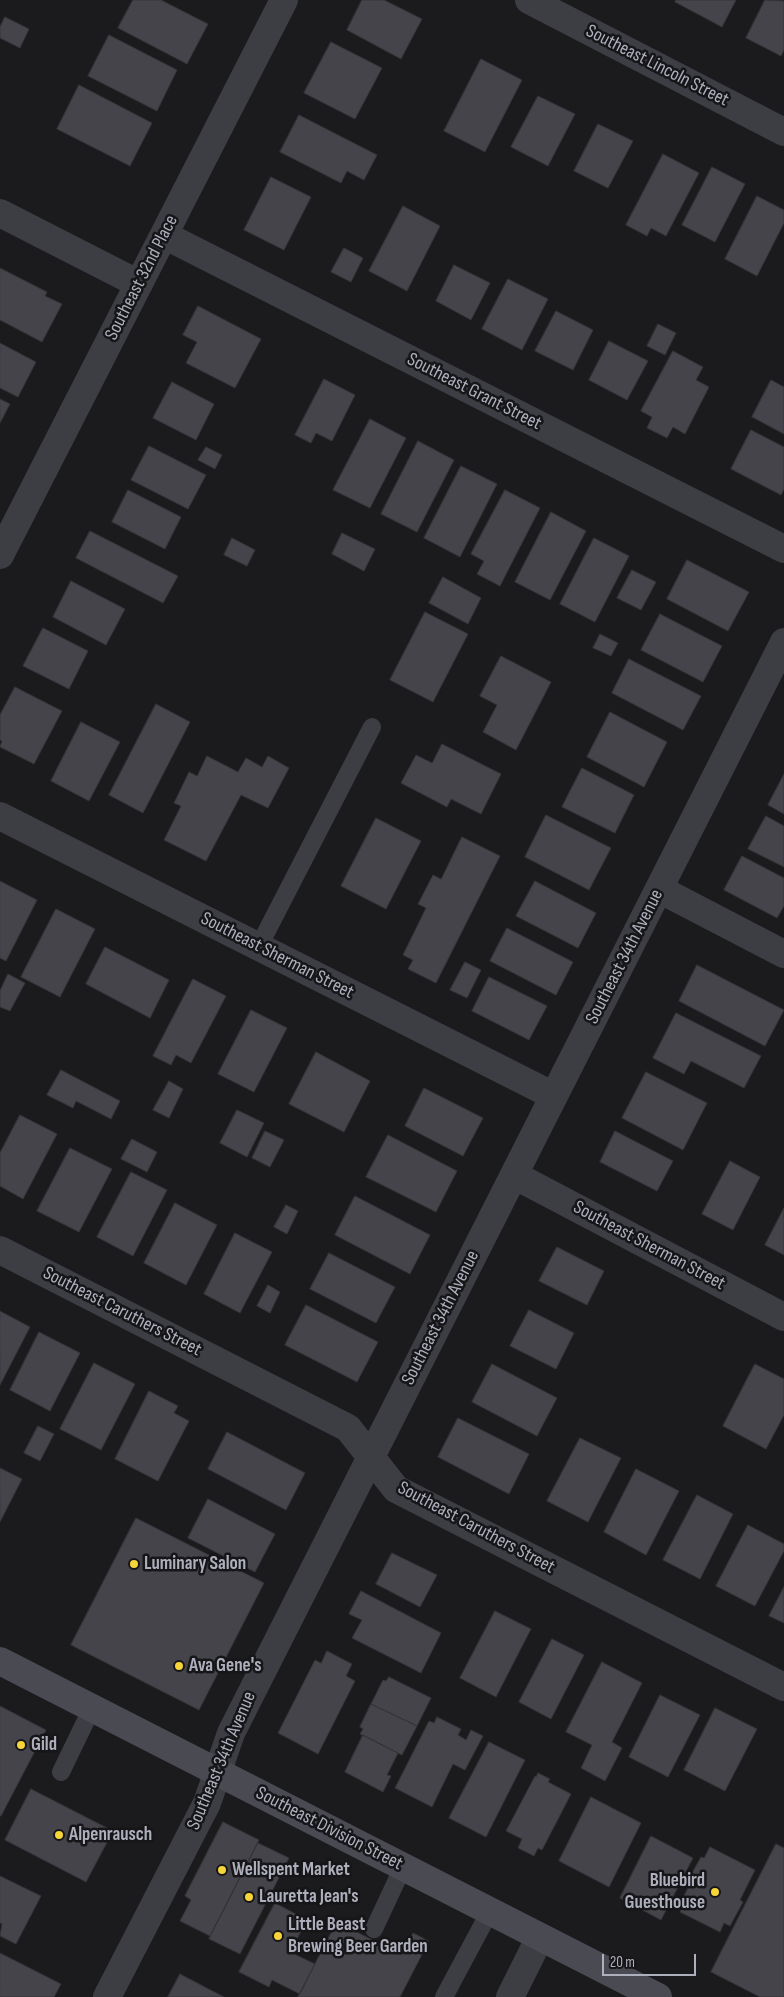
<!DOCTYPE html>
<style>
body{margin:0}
#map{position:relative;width:784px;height:1997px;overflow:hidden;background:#1b1a1d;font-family:"Sofia Sans Condensed",sans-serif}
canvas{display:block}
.scale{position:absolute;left:602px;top:1954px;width:94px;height:22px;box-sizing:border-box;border:2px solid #adafbc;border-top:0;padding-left:6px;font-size:15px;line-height:18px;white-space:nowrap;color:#adafbc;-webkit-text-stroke:4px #161518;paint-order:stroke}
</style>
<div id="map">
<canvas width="784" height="1997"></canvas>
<div class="scale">20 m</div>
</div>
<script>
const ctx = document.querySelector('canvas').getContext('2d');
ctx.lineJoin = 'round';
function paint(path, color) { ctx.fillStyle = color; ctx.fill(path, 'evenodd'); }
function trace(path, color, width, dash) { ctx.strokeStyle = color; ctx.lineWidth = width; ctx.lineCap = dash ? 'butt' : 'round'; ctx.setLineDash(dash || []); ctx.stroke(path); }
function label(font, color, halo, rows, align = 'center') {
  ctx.font = font + ' "Sofia Sans Condensed",sans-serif'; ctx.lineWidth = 5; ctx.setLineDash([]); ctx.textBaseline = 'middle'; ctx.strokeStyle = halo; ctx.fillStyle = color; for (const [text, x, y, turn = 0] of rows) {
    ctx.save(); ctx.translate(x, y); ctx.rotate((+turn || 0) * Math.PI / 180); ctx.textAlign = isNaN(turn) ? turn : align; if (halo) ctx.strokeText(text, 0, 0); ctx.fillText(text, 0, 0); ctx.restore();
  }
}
const building = new Path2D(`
 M 133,0 L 161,0 L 208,24 L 187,64 L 118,28 Z
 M 362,0 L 384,0 L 422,19 L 401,59 L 347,30 Z
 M 676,0 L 736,0 L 722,27 L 675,2 Z
 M 765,0 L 784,1 L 784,50 L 781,56 L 746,38 Z
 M 5,17 L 29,29 L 20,48 L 0,38 L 0,27 Z
 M 109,35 L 177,70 L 157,111 L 88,76 Z
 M 331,42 L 382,68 L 355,119 L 304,93 Z
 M 481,59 L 522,80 L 485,152 L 444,131 Z
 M 79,85 L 152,123 L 130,166 L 57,129 Z
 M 538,96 L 575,114 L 548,166 L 511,147 Z
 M 299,115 L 377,155 L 364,180 L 347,171 L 341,183 L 280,152 Z
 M 598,124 L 633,141 L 608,188 L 574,171 Z
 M 663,154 L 699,173 L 666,236 L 651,228 L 647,236 L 626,225 Z
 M 712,167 L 745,184 L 715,242 L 682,225 Z
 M 271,177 L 311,197 L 284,250 L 244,230 Z
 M 757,196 L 784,210 L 784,223 L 757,276 L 725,259 Z
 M 403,206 L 440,226 L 407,291 L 369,271 Z
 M 344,248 L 363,258 L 351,282 L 331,272 Z
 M 454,265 L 490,283 L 471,320 L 436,301 Z
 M 0,268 L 47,292 L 45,296 L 62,304 L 42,342 L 0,320 Z
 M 508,279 L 548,299 L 522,350 L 482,329 Z
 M 198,306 L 261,339 L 235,388 L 186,363 L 197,342 L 183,335 Z
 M 556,311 L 593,330 L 573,370 L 535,351 Z
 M 658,324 L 676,333 L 665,355 L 647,346 Z
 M 609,341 L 648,361 L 627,400 L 589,380 Z
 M 0,343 L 36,362 L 18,397 L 0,388 Z
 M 673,351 L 703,367 L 696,380 L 709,387 L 685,434 L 673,427 L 667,438 L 647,428 L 652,417 L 641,411 Z
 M 324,379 L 355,395 L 332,441 L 316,433 L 311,443 L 295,435 Z
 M 771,380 L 784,387 L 784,434 L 752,417 Z
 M 172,382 L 214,404 L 196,440 L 153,418 Z
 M 0,399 L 10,404 L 0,423 Z
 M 370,419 L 406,438 L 370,508 L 333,490 Z
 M 751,430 L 784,447 L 784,489 L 781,495 L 731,469 Z
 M 418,441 L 454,460 L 417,532 L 381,514 Z
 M 149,446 L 206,475 L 188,509 L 131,480 Z
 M 206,447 L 222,455 L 215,469 L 198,460 Z
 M 461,466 L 497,484 L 460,557 L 424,538 Z
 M 128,490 L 181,517 L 165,549 L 112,522 Z
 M 505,490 L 540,508 L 500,586 L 477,574 L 484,561 L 471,554 Z
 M 551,512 L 586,531 L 550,600 L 515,582 Z
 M 90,531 L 178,576 L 163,603 L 76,558 Z
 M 342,533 L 375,549 L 364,571 L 332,554 Z
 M 232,538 L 255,550 L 247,566 L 224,555 Z
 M 594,538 L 629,556 L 595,622 L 560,604 Z
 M 687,560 L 749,592 L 728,631 L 667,599 Z
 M 632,570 L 656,582 L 641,610 L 617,598 Z
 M 443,577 L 481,598 L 468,624 L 429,603 Z
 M 71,581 L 125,609 L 106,645 L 53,617 Z
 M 425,612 L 468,634 L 433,702 L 390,680 Z
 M 660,614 L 722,646 L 703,682 L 641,650 Z
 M 43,628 L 88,651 L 69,689 L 23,666 Z
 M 600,634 L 618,643 L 611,656 L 593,648 Z
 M 501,656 L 551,682 L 516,750 L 483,732 L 497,705 L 480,696 Z
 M 629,659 L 701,696 L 683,730 L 612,693 Z
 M 15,687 L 62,711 L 34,764 L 0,747 L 2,741 L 0,740 L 0,715 Z
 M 156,704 L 190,722 L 143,813 L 109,795 Z
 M 610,712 L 667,742 L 644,787 L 587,757 Z
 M 81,722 L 120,742 L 89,801 L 51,781 Z
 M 442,744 L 501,774 L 481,814 L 451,799 L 447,807 L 401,783 L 416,755 L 432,763 Z
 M 207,756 L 238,772 L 246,758 L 262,767 L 268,756 L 289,768 L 268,808 L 241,795 L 206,861 L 164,840 L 181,806 L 174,803 L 189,772 L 197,776 Z
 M 582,768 L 634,795 L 615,833 L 562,807 Z
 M 784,774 L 784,814 L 768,805 Z
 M 546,815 L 611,848 L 589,890 L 525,857 Z
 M 766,816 L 784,826 L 784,867 L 748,849 Z
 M 376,818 L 421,841 L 386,909 L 341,886 Z
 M 462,837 L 500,856 L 436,983 L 408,969 L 413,960 L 403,955 L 426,908 L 418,904 L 433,875 L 441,879 Z
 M 742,856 L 784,878 L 784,906 L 777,918 L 724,890 Z
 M 0,881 L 37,900 L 6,961 L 0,958 Z
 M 535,881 L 596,913 L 578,948 L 516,916 Z
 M 56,909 L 95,929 L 60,997 L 21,977 Z
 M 507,928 L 573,962 L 556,995 L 490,961 Z
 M 105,947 L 169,980 L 150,1018 L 86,984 Z
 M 465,962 L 481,970 L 467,998 L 450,990 Z
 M 697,965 L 784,1010 L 765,1046 L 679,1001 Z
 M 8,974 L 25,983 L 10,1011 L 0,1007 L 0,991 Z
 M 489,977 L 547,1006 L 529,1040 L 472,1011 Z
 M 193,979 L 226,996 L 191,1063 L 176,1055 L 171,1065 L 153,1056 Z
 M 251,1010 L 287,1028 L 254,1092 L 218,1074 Z
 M 676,1013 L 761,1056 L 744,1088 L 691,1061 L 684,1074 L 653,1058 Z
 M 316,1052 L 370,1081 L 344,1132 L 289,1104 Z
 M 61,1070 L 120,1101 L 111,1119 L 76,1101 L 73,1108 L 47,1095 Z
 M 646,1072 L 707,1103 L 683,1150 L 622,1118 Z
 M 169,1081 L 183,1089 L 169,1118 L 153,1110 Z
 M 424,1088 L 483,1118 L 463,1156 L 405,1126 Z
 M 237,1110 L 264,1123 L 247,1157 L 220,1143 Z
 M 20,1115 L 57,1134 L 23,1199 L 0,1186 L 0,1153 Z
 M 265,1131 L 284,1140 L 270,1167 L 252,1158 Z
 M 615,1131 L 673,1161 L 657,1191 L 600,1162 Z
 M 388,1135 L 457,1171 L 436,1212 L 366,1177 Z
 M 132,1139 L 157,1152 L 147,1172 L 121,1159 Z
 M 70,1148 L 112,1169 L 79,1232 L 37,1211 Z
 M 730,1161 L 760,1177 L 733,1230 L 702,1214 Z
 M 131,1172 L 167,1190 L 133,1256 L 97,1237 Z
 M 355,1196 L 430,1235 L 410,1274 L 335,1235 Z
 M 175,1203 L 217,1225 L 186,1285 L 144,1263 Z
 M 286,1205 L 298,1211 L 287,1234 L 274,1227 Z
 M 784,1208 L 784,1255 L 765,1245 Z
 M 235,1233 L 272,1252 L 240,1313 L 204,1294 Z
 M 557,1247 L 604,1271 L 587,1305 L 539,1281 Z
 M 329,1253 L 395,1287 L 376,1323 L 310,1289 Z
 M 268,1285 L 280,1292 L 270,1313 L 257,1306 Z
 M 306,1305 L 378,1342 L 357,1382 L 285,1345 Z
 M 529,1310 L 574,1333 L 556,1369 L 510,1346 Z
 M 0,1311 L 30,1327 L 0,1385 Z
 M 39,1332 L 80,1353 L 50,1411 L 10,1390 Z
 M 94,1363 L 135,1384 L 101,1450 L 60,1429 Z
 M 492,1364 L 557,1398 L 537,1436 L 472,1402 Z
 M 755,1364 L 784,1379 L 784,1415 L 766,1449 L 723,1426 Z
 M 149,1391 L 178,1406 L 174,1413 L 189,1421 L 158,1481 L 115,1459 Z
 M 458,1418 L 529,1454 L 509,1494 L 438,1457 Z
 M 38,1426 L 54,1434 L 40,1461 L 24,1453 Z
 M 227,1432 L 305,1473 L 286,1510 L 208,1469 Z
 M 580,1438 L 621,1458 L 588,1522 L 547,1501 Z
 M 0,1468 L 22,1479 L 0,1522 Z
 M 636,1469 L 679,1491 L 646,1555 L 604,1532 Z
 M 697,1495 L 733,1514 L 700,1579 L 663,1560 Z
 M 208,1499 L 275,1534 L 255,1572 L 188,1538 Z
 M 136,1518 L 264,1583 L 199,1710 L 71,1645 Z
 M 748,1525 L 784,1544 L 784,1551 L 755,1606 L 716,1586 Z
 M 392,1553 L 437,1575 L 420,1607 L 376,1584 Z
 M 784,1587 L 784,1623 L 769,1616 Z
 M 361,1591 L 441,1633 L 421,1673 L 352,1638 L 362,1620 L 349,1614 Z
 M 495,1611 L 531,1629 L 496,1697 L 460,1678 Z
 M 552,1639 L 584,1655 L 551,1719 L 519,1702 Z
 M 327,1651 L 352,1664 L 346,1676 L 355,1681 L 318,1754 L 278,1733 L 315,1660 L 321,1663 Z
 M 602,1662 L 642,1683 L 612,1742 L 622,1748 L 605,1781 L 581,1768 L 592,1745 L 566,1732 Z
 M 389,1677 L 431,1698 L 417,1726 L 371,1704 L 383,1680 L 386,1681 Z
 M 660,1695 L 700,1715 L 668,1777 L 629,1757 Z
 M 371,1704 L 417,1726 L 402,1755 L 360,1734 L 363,1729 L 360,1727 Z
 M 0,1706 L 46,1730 L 1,1816 L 0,1816 Z
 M 715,1708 L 757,1729 L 725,1791 L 684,1770 Z
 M 437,1717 L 461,1729 L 458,1735 L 466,1740 L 471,1730 L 483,1736 L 465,1770 L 453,1764 L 432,1807 L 395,1788 L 429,1721 L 434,1723 Z
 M 363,1735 L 398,1753 L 387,1775 L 391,1776 L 383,1792 L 345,1772 Z
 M 489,1742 L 525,1760 L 486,1837 L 449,1818 Z
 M 538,1773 L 550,1779 L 548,1782 L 571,1794 L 542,1850 L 538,1848 L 534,1856 L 518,1848 L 522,1839 L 506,1831 L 535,1776 L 536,1777 Z
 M 31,1789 L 113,1831 L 86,1882 L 5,1840 Z
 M 591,1797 L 641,1823 L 609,1887 L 559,1861 Z
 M 223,1822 L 259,1840 L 210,1936 L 180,1921 L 191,1900 L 185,1896 Z
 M 651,1836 L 693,1858 L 661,1920 L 620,1898 Z
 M 258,1843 L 289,1858 L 240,1954 L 209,1939 Z
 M 776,1844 L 784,1848 L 784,1997 L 760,1997 L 711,1972 Z
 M 710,1847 L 755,1870 L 740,1900 L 743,1902 L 730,1926 L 724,1923 L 720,1932 L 680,1912 L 685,1903 L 681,1902 L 690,1884 L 687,1882 L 701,1857 L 704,1858 Z
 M 0,1876 L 41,1896 L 16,1944 L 0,1936 L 2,1924 L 0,1923 Z
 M 275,1903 L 307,1920 L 290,1952 L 315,1964 L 300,1994 L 272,1980 L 269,1987 L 239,1972 Z
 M 337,1922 L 402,1955 L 413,1933 L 429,1941 L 400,1997 L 298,1997 Z
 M 0,1953 L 61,1984 L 54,1997 L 0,1997 Z
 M 180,1974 L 224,1997 L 168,1997 Z`);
paint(building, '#45444a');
trace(building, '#353439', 1);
trace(new Path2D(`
 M 259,946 L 372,727
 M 61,1772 L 92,1708
 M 374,1929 L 403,1867
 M 444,1997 L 490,1911`), '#3d3d44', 18);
trace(new Path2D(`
 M 529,0 L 784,132
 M 0,213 L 139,284
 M 164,235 L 784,549
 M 0,555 L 284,0
 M 0,816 L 554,1096
 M 659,889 L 784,954
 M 514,1175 L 784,1317
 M 0,1250 L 348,1428 L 396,1489 L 784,1687
 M 107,1997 L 207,1803 L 231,1733 L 784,642
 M 510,1997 L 540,1937`), '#3d3d44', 28);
trace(new Path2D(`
 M 0,1661 L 658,1997`), '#494a52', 28);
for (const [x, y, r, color] of [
 [134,1564,5,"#f5d53a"],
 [179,1666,5,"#f5d53a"],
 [21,1745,5,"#f5d53a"],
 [59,1835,5,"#f5d53a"],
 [222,1870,5,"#f5d53a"],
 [715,1892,5,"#f5d53a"],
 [249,1897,5,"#f5d53a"],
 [278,1936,5,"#f5d53a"]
]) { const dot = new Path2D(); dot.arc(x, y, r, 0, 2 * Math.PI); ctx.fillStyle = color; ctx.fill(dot); trace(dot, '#161518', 2); }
label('19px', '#adafbc', '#161518', [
 ["Southeast Lincoln Street",657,66,27],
 ["Southeast 32nd Place",142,278,-63],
 ["Southeast Grant Street",474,392,27],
 ["Southeast Sherman Street",277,956,27],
 ["Southeast 34th Avenue",625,957,-63],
 ["Southeast Sherman Street",649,1246,28],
 ["Southeast Caruthers Street",122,1312,27],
 ["Southeast 34th Avenue",441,1318,-63],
 ["Southeast Caruthers Street",476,1528,28],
 ["Southeast 34th Avenue",222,1761,-67],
 ["Southeast Division Street",329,1829,27]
]);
label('bold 19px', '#adafbc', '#161518', [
 ["Luminary Salon",144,1564],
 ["Ava Gene's",189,1666],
 ["Gild",31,1745],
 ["Alpenrausch",69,1835],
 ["Wellspent Market",232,1870],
 ["Bluebird",705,1881,"right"],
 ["Guesthouse",705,1903,"right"],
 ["Lauretta Jean's",259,1897],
 ["Little Beast",288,1925],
 ["Brewing Beer Garden",288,1947]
], 'left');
</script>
